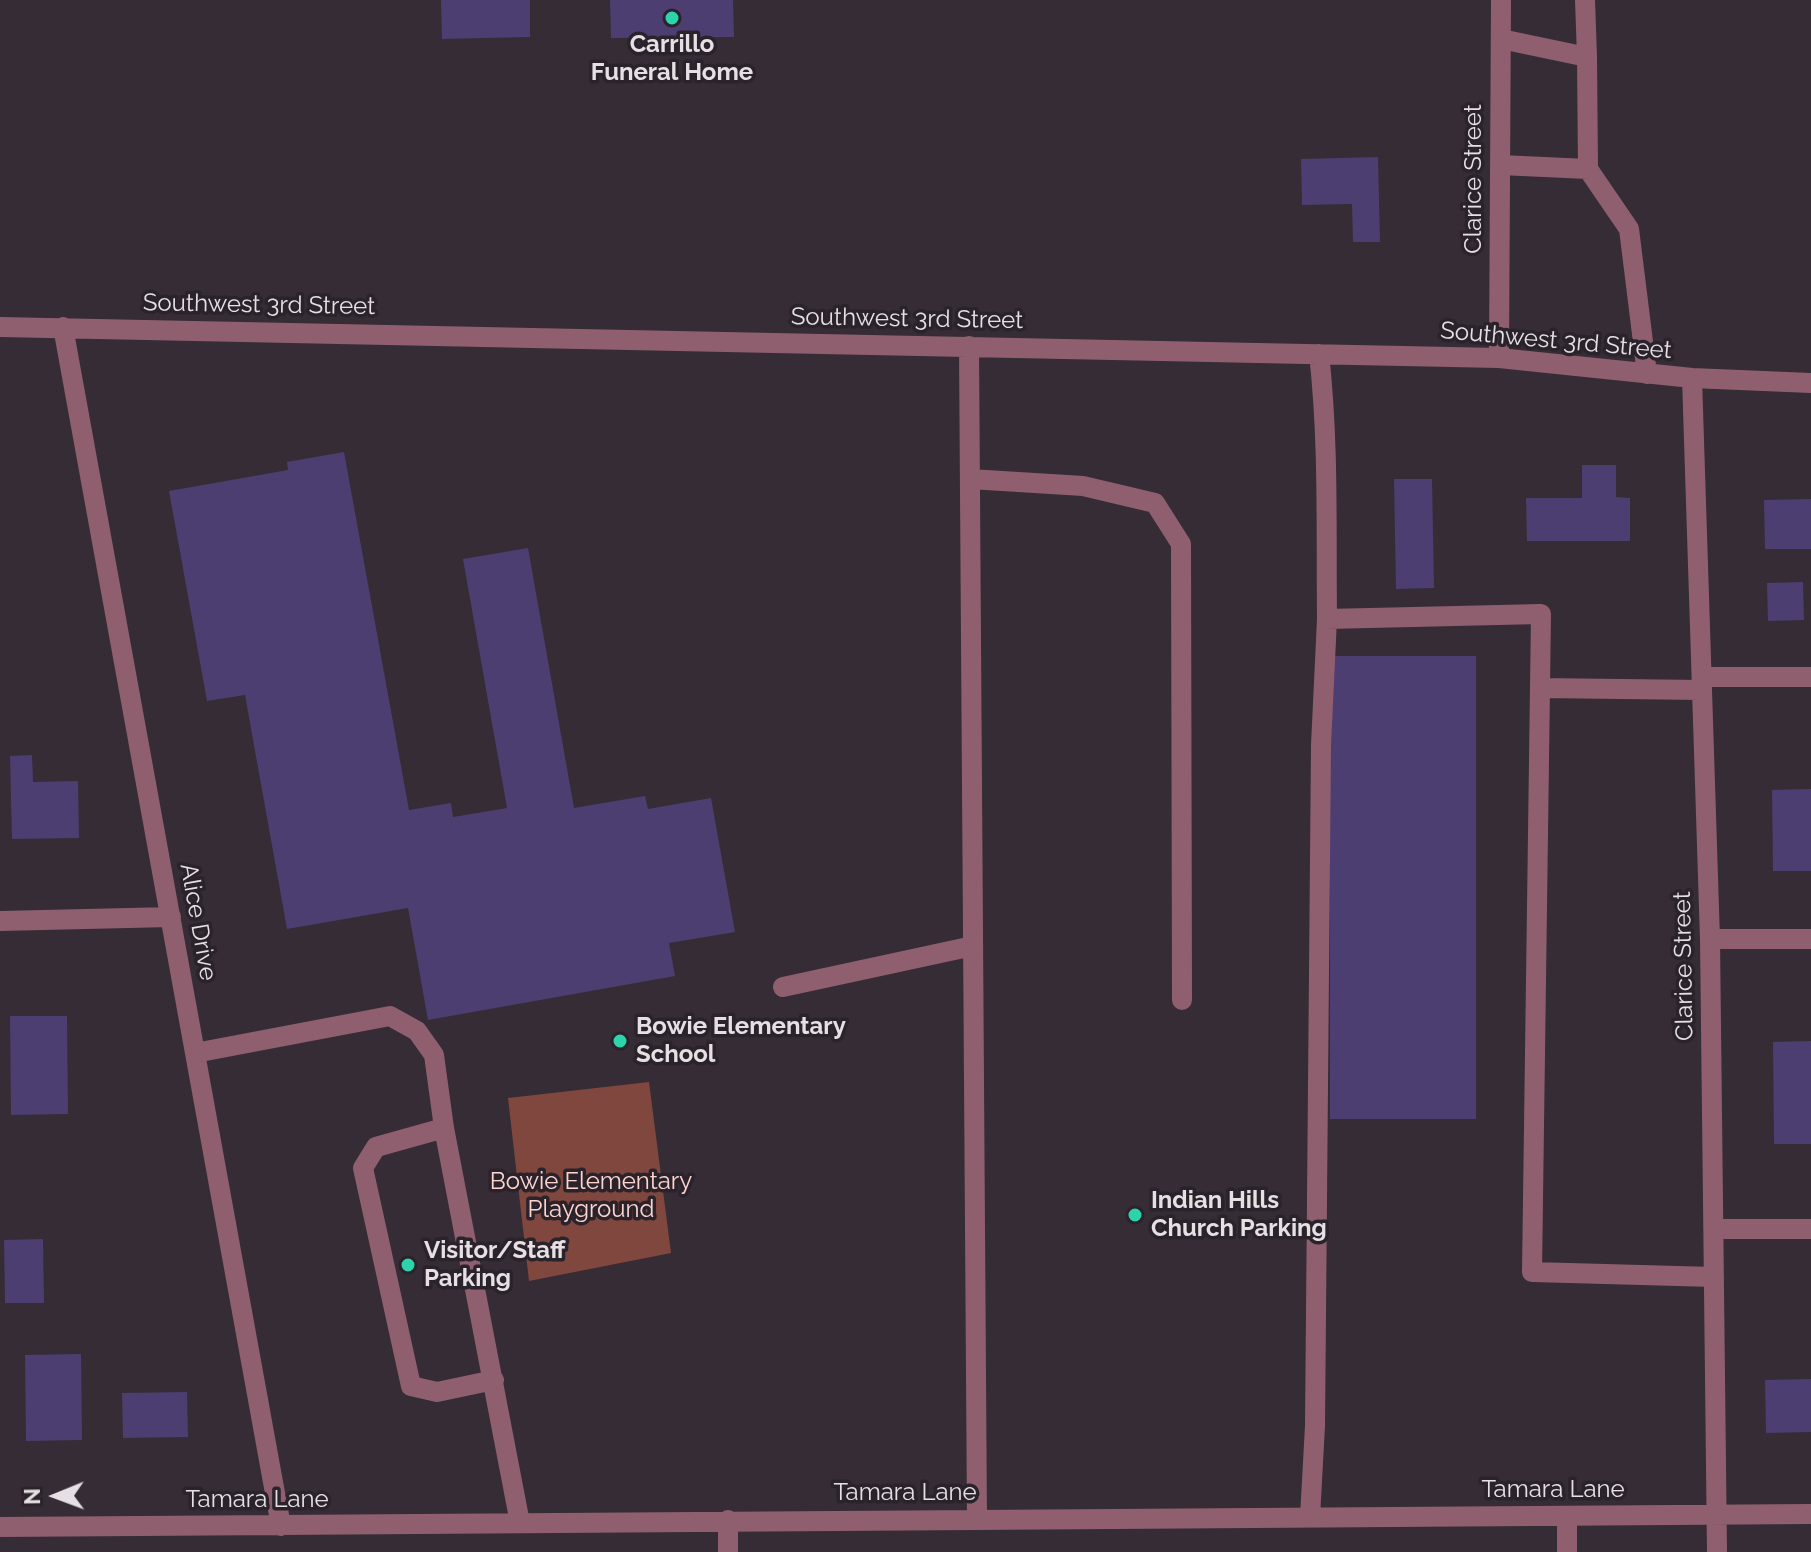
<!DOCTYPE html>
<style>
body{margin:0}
#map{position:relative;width:1811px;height:1552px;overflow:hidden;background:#352c35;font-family:Raleway,sans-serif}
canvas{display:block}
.north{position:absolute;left:16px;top:1456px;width:80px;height:80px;-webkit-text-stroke:6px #2b232b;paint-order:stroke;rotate:269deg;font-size:22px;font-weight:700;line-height:32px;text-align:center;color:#e6e0e5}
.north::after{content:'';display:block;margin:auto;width:28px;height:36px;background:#e6e0e5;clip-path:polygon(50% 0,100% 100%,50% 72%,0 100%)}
</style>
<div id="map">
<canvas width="1811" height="1552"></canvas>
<div class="north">N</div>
</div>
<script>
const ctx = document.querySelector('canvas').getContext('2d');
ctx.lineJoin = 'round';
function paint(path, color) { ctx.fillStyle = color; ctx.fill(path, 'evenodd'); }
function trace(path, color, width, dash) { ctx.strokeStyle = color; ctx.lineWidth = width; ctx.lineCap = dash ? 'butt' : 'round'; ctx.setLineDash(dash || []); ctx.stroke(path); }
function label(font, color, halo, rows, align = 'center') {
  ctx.font = font + ' Raleway,sans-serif'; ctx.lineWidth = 7; ctx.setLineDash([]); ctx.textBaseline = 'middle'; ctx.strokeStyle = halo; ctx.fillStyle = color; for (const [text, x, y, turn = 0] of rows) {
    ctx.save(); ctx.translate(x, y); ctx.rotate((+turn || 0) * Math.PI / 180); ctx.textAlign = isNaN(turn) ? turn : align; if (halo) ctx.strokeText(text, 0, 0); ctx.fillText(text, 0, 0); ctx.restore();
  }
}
paint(new Path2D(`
 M 649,1082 L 671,1253 L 529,1281 L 508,1098 Z`), '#80473e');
paint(new Path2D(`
 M 441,0 L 530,0 L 530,37 L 442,39 Z
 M 610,0 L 733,0 L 734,37 L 611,38 Z
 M 1378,157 L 1380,242 L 1353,242 L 1352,204 L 1302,205 L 1301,159 Z
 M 344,452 L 409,810 L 451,803 L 453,817 L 507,808 L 463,559 L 528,548 L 574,808 L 645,796 L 648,809 L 711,798 L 735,932 L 669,943 L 675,976 L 428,1020 L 408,908 L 287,929 L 245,695 L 207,701 L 169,491 L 288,470 L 287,462 Z
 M 1582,465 L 1616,465 L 1616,497 L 1630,498 L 1630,541 L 1527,541 L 1526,498 L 1582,498 Z
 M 1394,479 L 1432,479 L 1434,588 L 1396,589 Z
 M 1811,499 L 1811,549 L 1765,549 L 1764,500 Z
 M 1803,582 L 1804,620 L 1768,621 L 1767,583 Z
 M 1330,656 L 1476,656 L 1476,1119 L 1330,1119 Z
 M 32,755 L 33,782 L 78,781 L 79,838 L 12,839 L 10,756 Z
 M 1811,789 L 1811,871 L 1773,871 L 1772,790 Z
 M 10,1016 L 67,1016 L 68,1114 L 11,1115 Z
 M 1811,1041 L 1811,1144 L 1774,1144 L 1773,1042 Z
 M 43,1239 L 44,1303 L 5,1303 L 4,1240 Z
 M 81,1354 L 82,1440 L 26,1441 L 25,1355 Z
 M 1811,1379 L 1811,1432 L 1766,1433 L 1765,1380 Z
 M 187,1392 L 188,1437 L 123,1438 L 122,1393 Z`), '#4d3e71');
trace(new Path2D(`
 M 1585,0 L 1587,57
 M 1501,39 L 1587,57 L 1588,169
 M 1500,165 L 1588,169 L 1629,229 L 1647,374
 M 0,327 L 1499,358 L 1692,378 L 1811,383
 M 63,327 L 281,1526
 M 969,346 L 977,1519
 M 1319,354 C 1329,442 1326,531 1327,619 L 1541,614 L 1532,1272 L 1714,1277
 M 1499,358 L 1501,0
 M 1692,378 L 1710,939 L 1717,1552
 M 970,479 L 1083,486 L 1155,503 L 1181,544 L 1182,1000
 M 1702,677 L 1811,677
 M 1540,688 L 1702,690
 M 0,921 L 171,917
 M 1710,939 L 1811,939
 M 783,987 L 973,946
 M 195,1053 L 390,1016 L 417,1031 L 434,1055 L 444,1128 L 520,1523
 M 444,1128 L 376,1147 L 363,1168 L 411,1386 L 437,1392 L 494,1380
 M 1714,1229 L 1811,1229
 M 1567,1516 L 1567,1552
 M 1310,1517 L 1315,1426 L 1321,745 L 1327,619
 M 728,1520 L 728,1552
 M 0,1527 L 1811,1514`), '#8f5f6f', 20);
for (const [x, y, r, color] of [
 [672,18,8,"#2dd4ab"],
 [620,1041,8,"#2dd4ab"],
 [1135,1215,8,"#2dd4ab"],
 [408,1265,8,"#2dd4ab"]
]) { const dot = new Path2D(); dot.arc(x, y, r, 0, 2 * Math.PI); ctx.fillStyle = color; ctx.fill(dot); trace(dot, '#2b232b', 3); }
label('bold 24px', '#e6e0e5', '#2b232b', [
 ["Carrillo",672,45,"center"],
 ["Funeral Home",672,73,"center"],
 ["Bowie Elementary",636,1027],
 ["School",636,1055],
 ["Indian Hills",1151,1201],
 ["Church Parking",1151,1229],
 ["Visitor/Staff",424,1251],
 ["Parking",424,1279]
], 'left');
label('24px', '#e6e0e5', '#2b232b', [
 ["Clarice Street",1474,179,-90],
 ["Southwest 3rd Street",259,305,1],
 ["Southwest 3rd Street",907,319,1],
 ["Southwest 3rd Street",1556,341,5],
 ["Alice Drive",198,922,80],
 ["Clarice Street",1684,966,-91],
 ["Tamara Lane",1553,1490],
 ["Tamara Lane",905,1493],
 ["Tamara Lane",257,1500]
]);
label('24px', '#fdd5ce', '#2b232b', [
 ["Bowie Elementary",591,1182],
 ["Playground",591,1210]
]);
</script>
